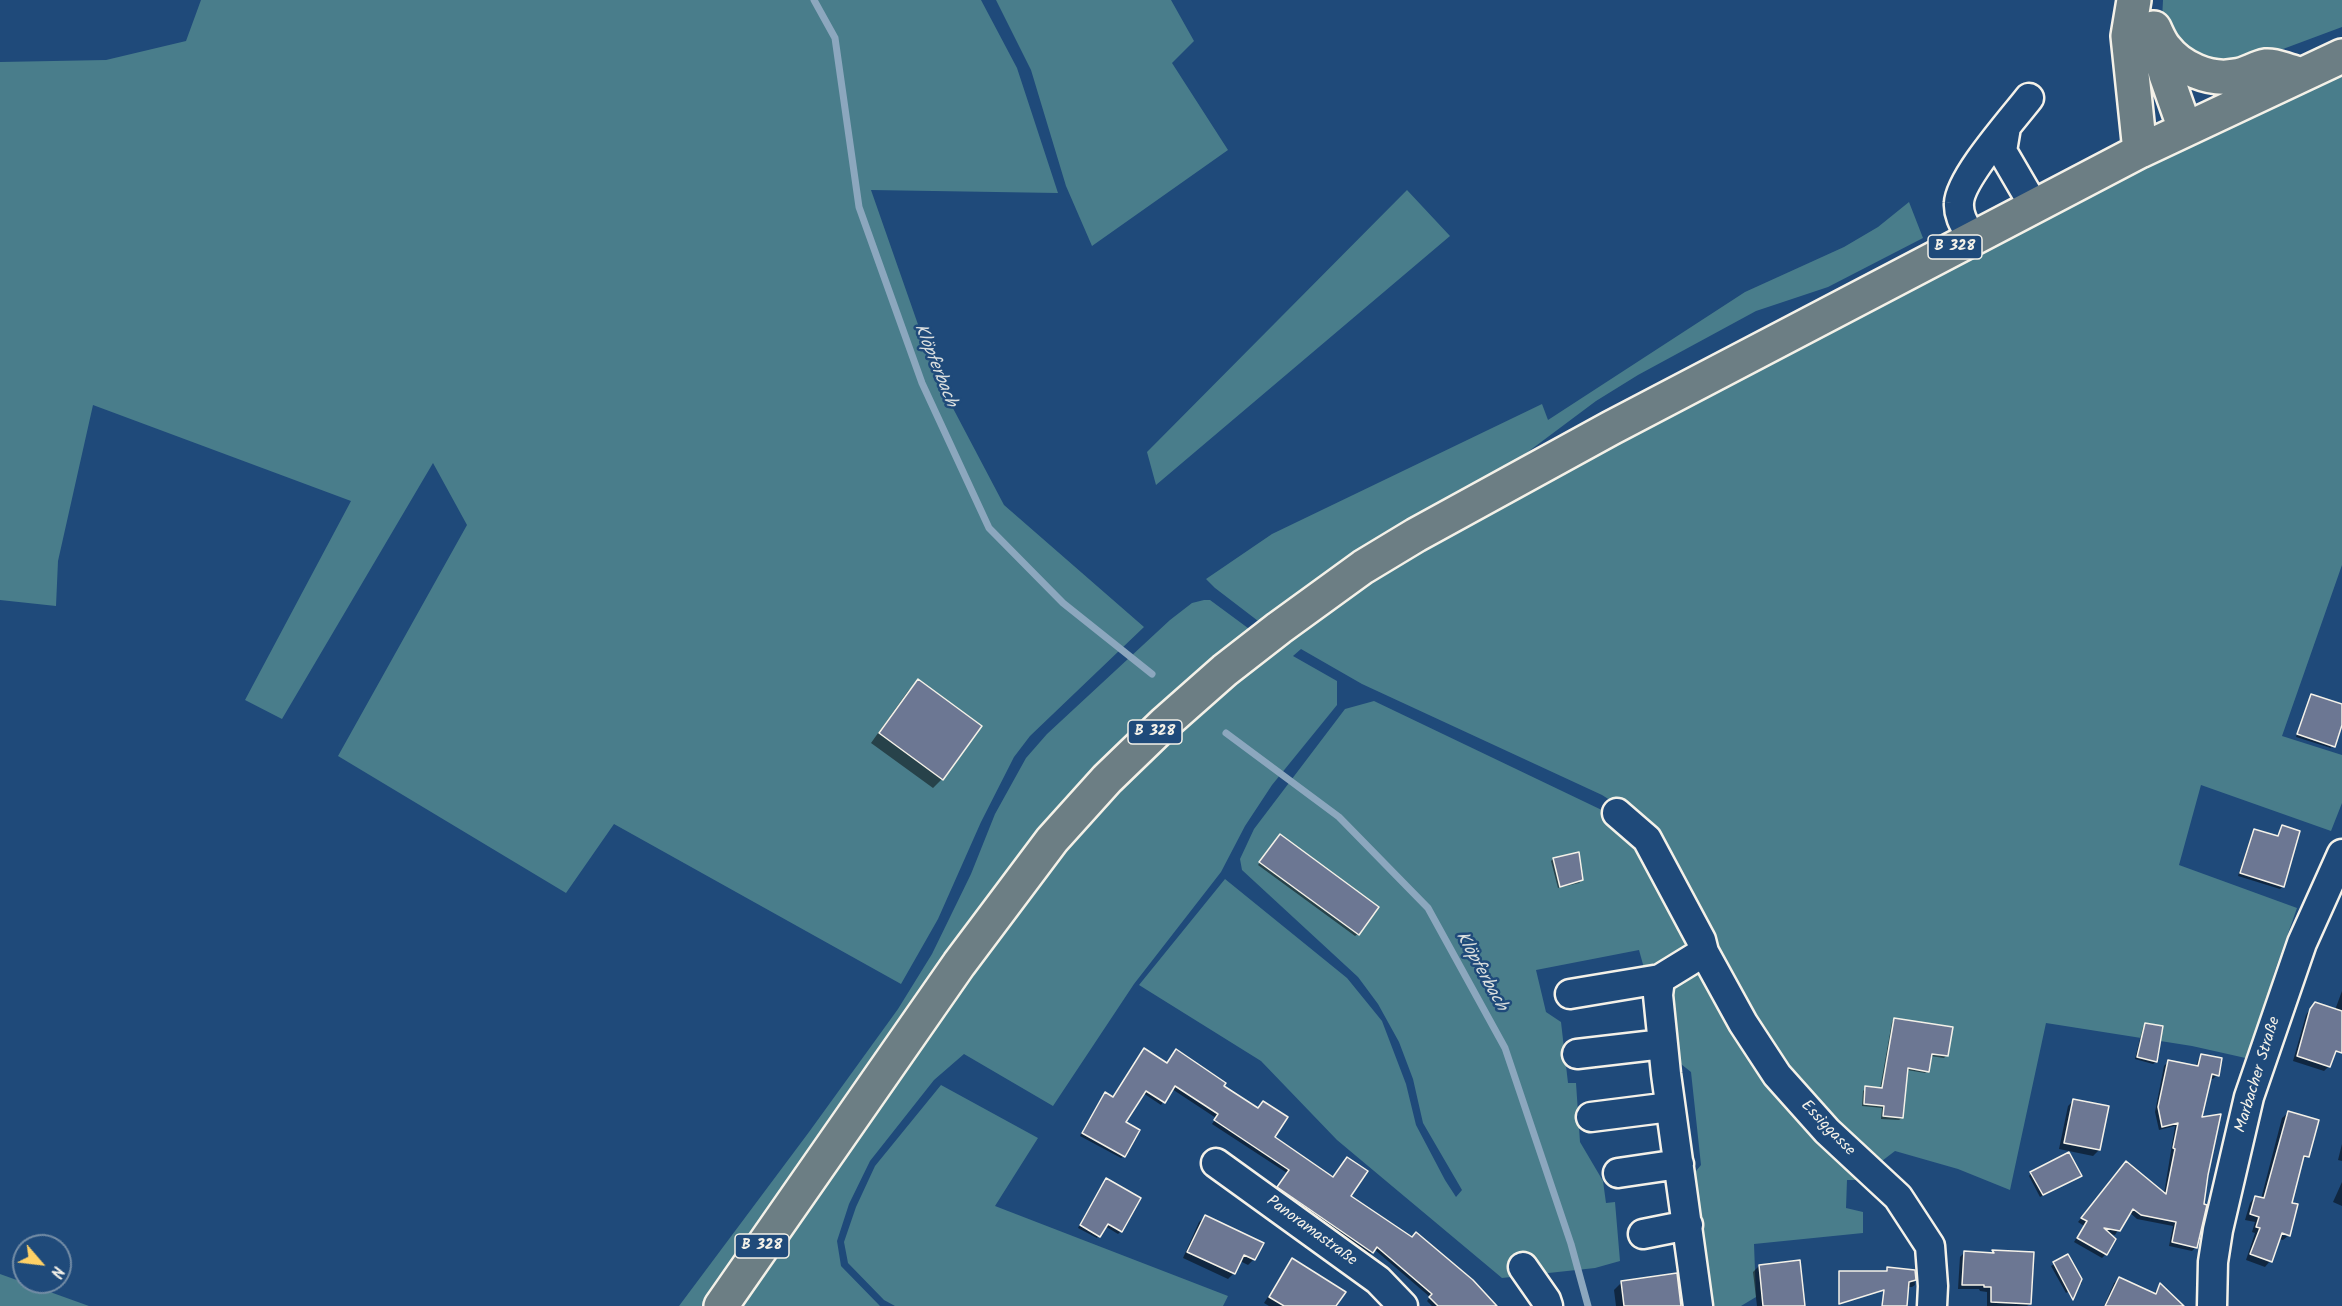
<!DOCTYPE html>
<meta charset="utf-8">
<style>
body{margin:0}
#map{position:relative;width:2342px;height:1306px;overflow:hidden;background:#1f4a7a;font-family:Kalam,sans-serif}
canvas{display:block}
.north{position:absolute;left:12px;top:1234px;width:60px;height:60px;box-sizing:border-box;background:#1f4a7a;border:2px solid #748da6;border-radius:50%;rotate:118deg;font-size:16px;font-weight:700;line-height:24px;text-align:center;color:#f4f1e8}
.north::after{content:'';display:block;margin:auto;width:21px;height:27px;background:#ffd166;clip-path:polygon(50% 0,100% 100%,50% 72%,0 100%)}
</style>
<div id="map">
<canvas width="2342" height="1306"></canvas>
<div class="north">N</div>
</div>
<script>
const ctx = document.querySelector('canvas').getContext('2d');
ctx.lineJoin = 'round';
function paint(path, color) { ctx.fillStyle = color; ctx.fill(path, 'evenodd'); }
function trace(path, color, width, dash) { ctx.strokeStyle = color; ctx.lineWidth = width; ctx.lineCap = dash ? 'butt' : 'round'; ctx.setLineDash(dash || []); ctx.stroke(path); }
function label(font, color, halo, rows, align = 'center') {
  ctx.font = font + ' Kalam,sans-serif'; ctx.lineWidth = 5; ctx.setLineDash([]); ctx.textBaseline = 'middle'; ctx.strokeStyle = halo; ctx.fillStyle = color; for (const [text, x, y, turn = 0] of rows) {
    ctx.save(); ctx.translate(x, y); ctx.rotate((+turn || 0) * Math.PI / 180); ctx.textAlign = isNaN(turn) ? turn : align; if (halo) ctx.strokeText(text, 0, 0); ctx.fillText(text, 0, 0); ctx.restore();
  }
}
paint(new Path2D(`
 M 201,0 L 981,0 L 1017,68 L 1058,193 L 871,190 L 936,376 L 1004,505 L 1144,627 L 1030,736 L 1014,757 L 981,822 L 938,919 L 901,984 L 614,824 L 566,893 L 338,756 L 467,525 L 433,463 L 282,719 L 245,700 L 351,501 L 93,405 L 58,561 L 56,606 L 0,600 L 0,62 L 106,60 L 186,41 Z
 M 996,0 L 1171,0 L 1194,41 L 1172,63 L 1228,150 L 1092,246 L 1066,186 L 1031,70 Z
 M 2163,0 L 2342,0 L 2342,27 L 2232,68 L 2183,53 L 2162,20 Z
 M 2342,72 L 2342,565 L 2282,736 L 2342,755 L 2342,803 L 2331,831 L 2201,785 L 2179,865 L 2297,908 L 2274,973 L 2250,1059 L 2192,1046 L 2046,1023 L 2010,1190 L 1958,1169 L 1895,1151 L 1874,1167 L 1790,1076 L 1624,809 L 1602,795 L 1362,684 L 1301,649 L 1293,656 L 1337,681 L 1337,705 L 1272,785 L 1245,826 L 1221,872 L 1134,984 L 1053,1106 L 964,1054 L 934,1080 L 870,1161 L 849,1204 L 837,1241 L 841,1266 L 880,1306 L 737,1306 L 998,931 L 1106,799 L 1257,660 L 1423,545 L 2090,195 L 2261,109 Z
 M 1407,190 L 1450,236 L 1156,485 L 1147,452 Z
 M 1909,202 L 1923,238 L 1828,287 L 1756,311 L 1638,375 L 1596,401 L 1509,466 L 1262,624 L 1215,588 L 1206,579 L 1272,534 L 1542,404 L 1548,420 L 1745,292 L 1844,247 L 1878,227 Z
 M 1204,600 L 1210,600 L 1252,631 L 988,897 L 905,1014 L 706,1306 L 679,1306 L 809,1132 L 898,1009 L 932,954 L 971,874 L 995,814 L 1026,758 L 1047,734 L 1170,620 L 1192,603 Z
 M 1374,701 L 1608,813 L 1643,843 L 1690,943 L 1666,958 L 1644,968 L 1639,950 L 1536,970 L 1546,1012 L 1561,1022 L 1568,1083 L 1576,1083 L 1580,1142 L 1603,1181 L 1606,1203 L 1615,1202 L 1620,1261 L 1595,1268 L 1502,1278 L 1337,1140 L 1261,1061 L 1139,985 L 1225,879 L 1347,978 L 1382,1021 L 1406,1084 L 1416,1125 L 1445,1180 L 1456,1197 L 1462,1190 L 1423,1123 L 1413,1079 L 1399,1042 L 1378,1004 L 1358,977 L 1242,870 L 1240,859 L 1254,829 L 1345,709 Z
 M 1699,971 L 1868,1180 L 1847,1180 L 1846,1208 L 1863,1212 L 1863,1233 L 1754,1244 L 1756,1297 L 1741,1306 L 1706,1306 L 1691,1177 L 1701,1165 L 1691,1072 L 1676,1060 L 1671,985 Z
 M 941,1085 L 1038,1138 L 995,1206 L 1228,1296 L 1223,1306 L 895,1306 L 884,1300 L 848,1263 L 844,1242 L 856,1207 L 875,1166 Z
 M 0,1274 L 89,1306 L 0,1306 Z`), '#497d8b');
paint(new Path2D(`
 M 918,681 L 942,779 L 933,788 L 871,743 L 908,691 Z
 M 2311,695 L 2342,705 L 2342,720 L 2331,748 L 2296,737 Z
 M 2282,827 L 2283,886 L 2280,889 L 2238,876 L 2252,833 L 2254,830 L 2277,838 Z
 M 1278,838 L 1358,934 L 1355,936 L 1258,865 Z
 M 1553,859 L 1582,880 L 1579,883 L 1558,888 L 1551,861 Z
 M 2342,991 L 2342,1042 L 2338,1041 L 2329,1066 L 2324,1071 L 2293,1061 L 2306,1015 L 2310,1009 L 2315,1004 L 2335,1010 Z
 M 1894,1019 L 1946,1056 L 1944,1058 L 1930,1056 L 1928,1071 L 1925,1073 L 1907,1070 L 1902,1118 L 1899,1120 L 1881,1119 L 1882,1108 L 1862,1106 L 1863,1091 L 1866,1088 L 1880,1089 L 1892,1022 Z
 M 2146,1025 L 2156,1062 L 2153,1064 L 2135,1059 L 2143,1027 Z
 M 1141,1053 L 1222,1086 L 1273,1137 L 1495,1306 L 1432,1306 L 1427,1301 L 1430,1297 L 1374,1249 L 1369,1255 L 1276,1190 L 1287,1173 L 1212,1124 L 1216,1118 L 1172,1089 L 1161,1105 L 1143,1093 L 1124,1123 L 1124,1156 L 1121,1158 L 1080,1136 L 1102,1097 L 1112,1098 Z
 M 2202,1056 L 2217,1075 L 2213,1079 L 2209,1078 L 2201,1119 L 2207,1175 L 2196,1247 L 2192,1251 L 2169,1246 L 2173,1226 L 2137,1219 L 2129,1212 L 2115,1235 L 2107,1233 L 2106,1254 L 2102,1258 L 2074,1242 L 2084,1226 L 2078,1222 L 2122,1167 L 2164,1194 L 2175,1126 L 2159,1130 L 2155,1112 L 2164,1066 L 2168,1062 L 2196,1067 L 2198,1060 Z
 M 2074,1100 L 2099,1150 L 2093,1156 L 2059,1149 L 2068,1106 Z
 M 2288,1113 L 2308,1156 L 2301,1161 L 2290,1204 L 2289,1235 L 2283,1240 L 2278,1239 L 2270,1261 L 2265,1267 L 2246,1260 L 2255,1233 L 2252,1232 L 2255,1222 L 2245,1220 L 2250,1203 L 2255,1197 L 2261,1199 L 2282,1118 ZM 2275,1230 L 2287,1233 L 2287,1236 L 2274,1233 Z
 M 2342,1144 L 2342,1161 L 2338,1160 Z
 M 2031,1173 L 2080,1176 L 2040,1197 L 2029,1176 Z
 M 2342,1182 L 2342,1206 L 2333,1202 Z
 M 1104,1183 L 1121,1231 L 1118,1234 L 1105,1226 L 1097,1238 L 1078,1228 Z
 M 1205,1217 L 1254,1259 L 1248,1265 L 1240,1261 L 1234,1273 L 1228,1279 L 1183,1258 L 1199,1222 Z
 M 1964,1253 L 2032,1253 L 2030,1304 L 2027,1306 L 1987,1306 L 1987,1292 L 1980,1291 L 1979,1289 L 1958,1289 L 1960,1257 Z
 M 2067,1256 L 2082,1283 L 2066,1293 L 2051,1266 Z
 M 1292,1260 L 1334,1306 L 1269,1306 L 1264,1303 Z
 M 1759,1266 L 1804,1306 L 1757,1306 L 1753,1272 Z
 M 1888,1269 L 1914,1272 L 1915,1285 L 1912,1287 L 1883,1288 L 1885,1272 Z
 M 2119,1278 L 2154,1294 L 2160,1285 L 2178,1306 L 2104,1306 L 2114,1283 Z
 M 1622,1282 L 1680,1306 L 1616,1306 L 1614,1290 Z`), '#0007');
trace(new Path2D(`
 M 814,0 L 835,38 L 859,207 L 922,383 L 989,528 L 1063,603 L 1152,674
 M 1226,733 L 1339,817 L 1428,908 L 1505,1048 L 1571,1244 L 1588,1306`), '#8ca7be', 7);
const building = new Path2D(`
 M 918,679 L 982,726 L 943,780 L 879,733 Z
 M 2311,694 L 2342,704 L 2342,725 L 2335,747 L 2297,734 Z
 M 2282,825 L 2300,831 L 2284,887 L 2240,873 L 2254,829 L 2278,836 Z
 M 1280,834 L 1379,907 L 1359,935 L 1259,862 Z
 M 1579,852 L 1583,880 L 1560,887 L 1553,858 Z
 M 2315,1002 L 2342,1011 L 2342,1053 L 2336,1051 L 2330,1067 L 2297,1056 L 2310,1009 Z
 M 1894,1018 L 1953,1027 L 1948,1056 L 1932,1054 L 1929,1072 L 1908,1068 L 1903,1118 L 1883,1116 L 1884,1106 L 1864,1104 L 1865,1086 L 1882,1088 Z
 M 2145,1023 L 2163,1026 L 2157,1062 L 2137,1057 Z
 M 1144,1048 L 1167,1063 L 1176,1049 L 1226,1083 L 1224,1086 L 1258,1108 L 1263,1101 L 1288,1117 L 1275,1137 L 1333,1177 L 1347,1157 L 1368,1171 L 1351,1196 L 1412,1237 L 1416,1232 L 1473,1280 L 1497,1306 L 1438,1306 L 1429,1297 L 1432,1294 L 1377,1247 L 1373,1253 L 1277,1187 L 1289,1170 L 1214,1120 L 1218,1114 L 1175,1086 L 1165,1103 L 1146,1091 L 1126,1122 L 1140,1130 L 1125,1157 L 1082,1133 L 1105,1092 L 1113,1097 Z
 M 2201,1054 L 2222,1058 L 2219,1076 L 2212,1074 L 2202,1117 L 2221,1114 L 2208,1175 L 2204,1204 L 2207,1205 L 2197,1248 L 2172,1242 L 2176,1222 L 2141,1215 L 2133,1209 L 2120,1231 L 2104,1228 L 2116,1239 L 2107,1255 L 2077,1238 L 2087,1221 L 2081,1218 L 2126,1161 L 2166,1194 L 2175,1149 L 2173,1148 L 2178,1123 L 2162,1127 L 2158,1107 L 2168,1060 L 2198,1066 Z
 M 2073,1099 L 2109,1106 L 2100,1150 L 2064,1143 Z
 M 2288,1111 L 2319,1120 L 2309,1157 L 2304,1156 L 2292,1203 L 2298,1204 L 2290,1236 L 2282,1233 L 2272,1262 L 2250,1254 L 2260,1228 L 2256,1227 L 2259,1217 L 2250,1214 L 2255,1196 L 2264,1198 Z
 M 2069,1152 L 2082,1176 L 2043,1195 L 2030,1172 Z
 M 1106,1178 L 1141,1198 L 1122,1232 L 1108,1224 L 1100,1237 L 1080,1225 Z
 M 1205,1215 L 1264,1243 L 1255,1260 L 1244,1255 L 1235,1274 L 1187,1252 Z
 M 1992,1250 L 2034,1252 L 2031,1304 L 1991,1302 L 1991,1287 L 1984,1287 L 1984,1285 L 1962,1285 L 1964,1251 L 1994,1253 Z
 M 2068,1254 L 2082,1279 L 2073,1300 L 2053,1262 Z
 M 1292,1258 L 1346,1292 L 1336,1306 L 1284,1306 L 1269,1297 Z
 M 1800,1260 L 1805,1306 L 1763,1306 L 1759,1265 Z
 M 1887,1267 L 1915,1270 L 1916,1280 L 1909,1282 L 1907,1306 L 1882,1306 L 1884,1290 L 1839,1304 L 1839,1271 L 1887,1271 Z
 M 1677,1273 L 1681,1306 L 1624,1306 L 1621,1281 Z
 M 2119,1277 L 2156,1294 L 2160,1283 L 2184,1306 L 2105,1306 Z`);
paint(building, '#6c7793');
trace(building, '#f4f1e8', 1.5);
const minor = new Path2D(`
 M 2006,127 L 2002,151 L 2034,206
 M 1972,238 C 1966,227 1958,217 1959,203 C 1960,178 2012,120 2029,98
 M 1617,813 L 1647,839 L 1701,940 L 1704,952 L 1660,979 L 1658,995 L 1666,1074 L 1698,1306
 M 1704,952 L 1743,1023 L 1777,1075 L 1827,1131 L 1898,1197 L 1930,1246 L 1933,1286 L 1932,1306
 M 1570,994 L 1660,979
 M 1577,1054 L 1663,1044
 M 1591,1117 L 1670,1107
 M 1216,1163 L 1378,1280 L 1403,1306
 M 1618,1173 L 1679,1164
 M 1643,1234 L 1688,1225
 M 1523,1267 L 1546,1300 L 1548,1306
 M 2212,1306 L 2213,1262 L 2218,1230 L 2249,1097 L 2302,943 L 2342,854`);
const major = new Path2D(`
 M 2134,0 L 2128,36 L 2140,151
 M 2154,28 C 2157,34 2160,42 2165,48 C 2180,68 2210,81 2235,76 C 2246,75 2255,68 2266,66 C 2275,65 2284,70 2293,72
 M 2157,39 L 2166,75 L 2185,129
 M 721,1306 L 959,964 L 1052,840 L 1107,779 L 1165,723 L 1225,670 L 1279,628 L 1363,567 L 1416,535 L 1611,428 L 2140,151 L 2342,56`);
trace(minor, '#f4f1e8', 33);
trace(major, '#f4f1e8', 38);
trace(minor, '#1f4a7a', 28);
trace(major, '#6c7e84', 33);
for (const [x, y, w] of [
 [1955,247,54],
 [1155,732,54],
 [762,1246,54]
]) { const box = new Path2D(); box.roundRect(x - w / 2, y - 12, w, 24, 4.5); ctx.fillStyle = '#1f4a7a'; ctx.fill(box); trace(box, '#f4f1e8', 1.5); }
label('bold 15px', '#f4f1e8', null, [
 ["B 328",1955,247],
 ["B 328",1155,732],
 ["B 328",762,1246]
]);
label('16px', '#f4f1e8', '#1f4a7a', [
 ["Marbacher Straße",2259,1075,-73],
 ["Essiggasse",1827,1129,46],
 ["Panoramastraße",1311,1232,36]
]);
label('italic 18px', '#dadede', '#1f4a7a', [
 ["Klöpferbach",934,366,68],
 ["Klöpferbach",1480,972,61]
]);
</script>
